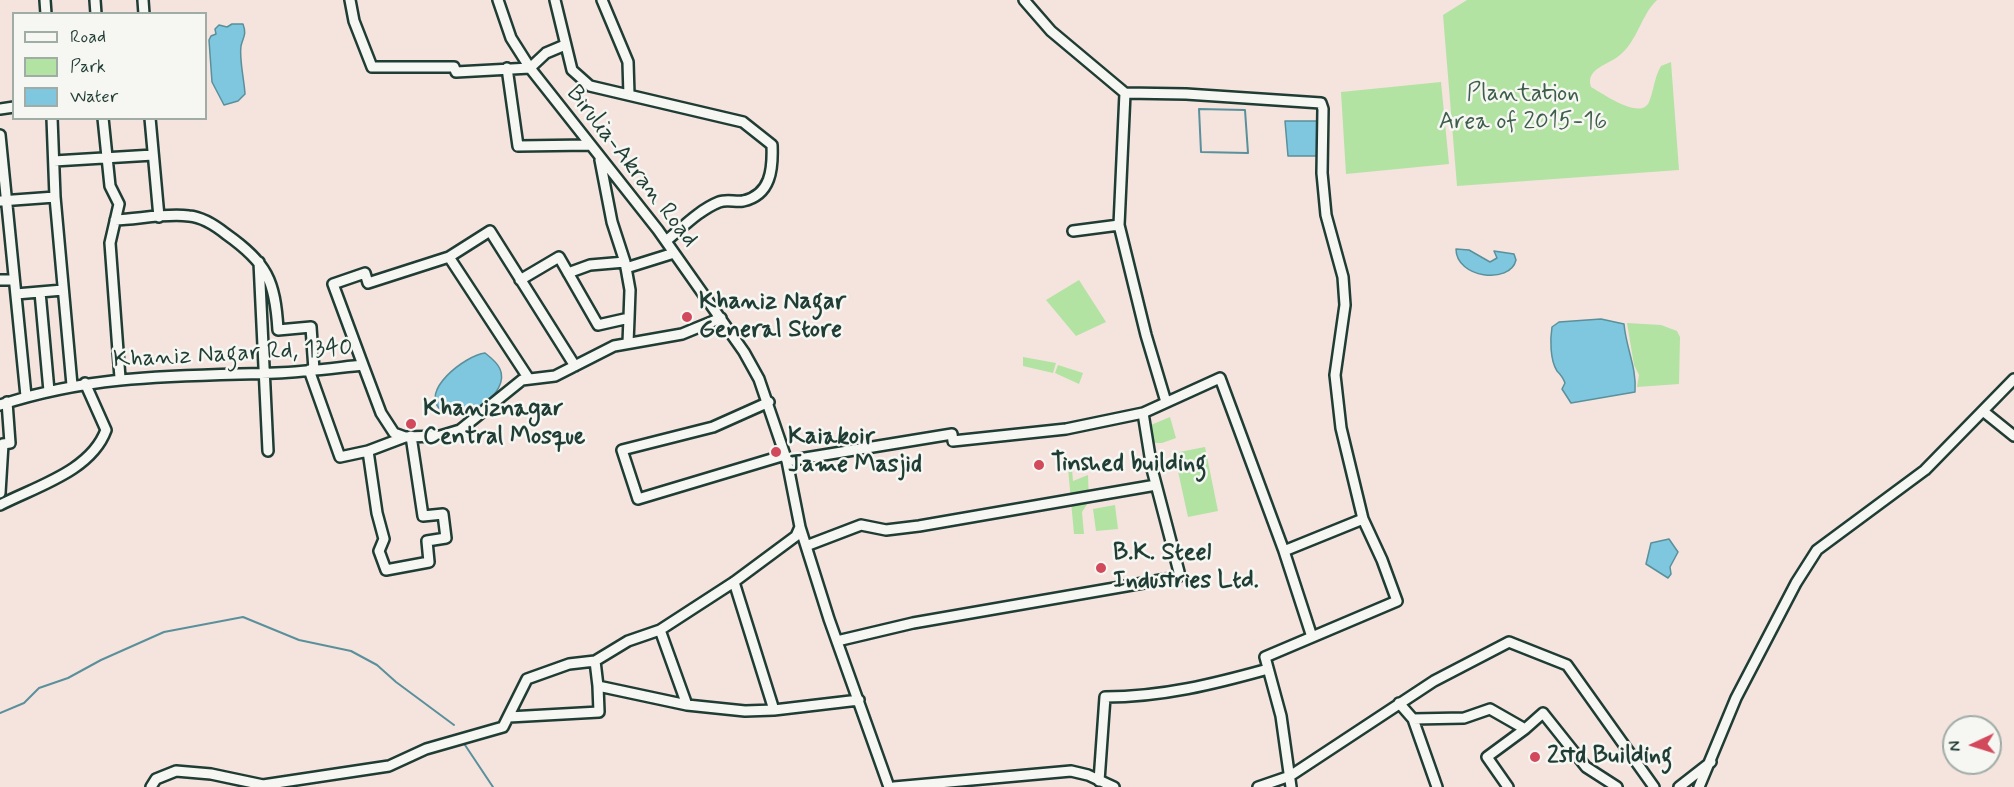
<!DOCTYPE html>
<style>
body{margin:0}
#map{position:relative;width:2014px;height:787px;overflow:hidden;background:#f5e3de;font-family:Mynerve,sans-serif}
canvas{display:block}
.legend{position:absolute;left:12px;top:12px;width:195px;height:108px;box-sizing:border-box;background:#f6f6f2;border:2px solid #a0aca6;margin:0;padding:8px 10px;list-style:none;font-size:18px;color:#1f3d34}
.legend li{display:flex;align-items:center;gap:12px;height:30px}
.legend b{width:30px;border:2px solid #a0aca6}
.north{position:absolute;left:1942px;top:715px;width:60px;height:60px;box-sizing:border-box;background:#f6f6f2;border:2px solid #a0aca6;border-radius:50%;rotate:266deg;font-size:16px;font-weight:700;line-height:24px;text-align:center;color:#1f3d34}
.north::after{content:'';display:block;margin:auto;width:21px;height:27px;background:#d1495b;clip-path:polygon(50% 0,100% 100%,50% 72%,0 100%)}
</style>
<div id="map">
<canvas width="2014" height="787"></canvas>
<ul class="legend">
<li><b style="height:8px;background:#f6f6f2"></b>Road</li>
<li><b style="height:16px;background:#b2e3a3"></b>Park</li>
<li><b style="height:16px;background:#7fc7df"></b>Water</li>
</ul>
<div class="north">N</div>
</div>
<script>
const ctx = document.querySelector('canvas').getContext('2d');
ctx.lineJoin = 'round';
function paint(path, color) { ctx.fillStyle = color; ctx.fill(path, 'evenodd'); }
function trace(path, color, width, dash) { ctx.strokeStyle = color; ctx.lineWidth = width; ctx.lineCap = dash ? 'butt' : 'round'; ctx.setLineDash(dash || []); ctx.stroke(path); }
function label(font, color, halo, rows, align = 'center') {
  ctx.font = font + ' Mynerve,sans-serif'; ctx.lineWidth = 5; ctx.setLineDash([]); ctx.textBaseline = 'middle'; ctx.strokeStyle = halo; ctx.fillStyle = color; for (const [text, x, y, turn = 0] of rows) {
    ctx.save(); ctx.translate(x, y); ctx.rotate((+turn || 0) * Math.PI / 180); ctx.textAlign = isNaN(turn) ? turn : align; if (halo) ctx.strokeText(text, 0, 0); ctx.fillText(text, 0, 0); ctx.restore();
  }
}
paint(new Path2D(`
 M 1467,0 L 1657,0 C 1641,15 1638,40 1620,55 C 1609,65 1585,68 1591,87 C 1602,93 1641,121 1649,102 C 1654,90 1654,78 1661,66 L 1671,62 L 1679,170 L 1457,186 L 1443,15 Z
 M 1441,82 L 1449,164 L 1346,174 L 1341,92 Z
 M 1079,280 L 1106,322 L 1076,336 L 1046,300 Z
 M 1627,323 L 1661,325 L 1677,331 L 1680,337 L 1679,384 L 1637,387 L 1639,375 L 1634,365 Z
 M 1023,357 L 1056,363 L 1053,373 L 1023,366 Z
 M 1058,365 L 1083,373 L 1079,384 L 1055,373 Z
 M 1170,417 L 1176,438 L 1162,443 L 1154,443 L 1146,427 Z
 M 1205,447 L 1218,511 L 1188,517 L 1174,453 Z
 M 1068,468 L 1072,469 L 1073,481 L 1088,475 L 1089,501 L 1082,512 L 1084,534 L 1074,534 Z
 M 1115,505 L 1118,529 L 1096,531 L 1093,509 Z`), '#b2e3a3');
const water = new Path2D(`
 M 232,24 L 243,24 C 247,35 243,37 241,46 C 239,59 244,78 245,94 L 238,101 L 224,105 L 212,82 L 209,40 L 211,36 L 216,34 L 215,29 L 219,25 L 227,27 Z
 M 1285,121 L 1322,121 L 1321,156 L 1288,156 Z
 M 1456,249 L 1469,250 L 1490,262 L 1497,258 L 1494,251 L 1514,254 L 1516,260 C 1510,285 1456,278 1456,249 Z
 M 1601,319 L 1624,324 C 1626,348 1637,368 1635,392 L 1571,403 L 1562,389 L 1565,383 C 1563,377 1561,375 1557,371 C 1550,360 1550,339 1552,327 L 1559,322 Z
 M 485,353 C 490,357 497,362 500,369 C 511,393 463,427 442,411 C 417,392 466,355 485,353 Z
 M 1669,539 L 1678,552 L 1670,567 L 1671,574 L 1668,578 L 1646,564 L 1651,543 Z`);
paint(water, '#7fc7df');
trace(water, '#59909b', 1.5);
trace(new Path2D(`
 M 1199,109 L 1245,110 L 1248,153 L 1201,152 Z
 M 0,713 L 24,703 L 39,688 L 68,678 L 101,660 L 164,632 L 243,617 L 299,640 L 351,651 L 377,665 L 396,682 L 454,725
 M 463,742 L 493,787`), '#59909b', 2);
const minor = new Path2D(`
 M 45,0 L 46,14
 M 95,0 L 96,14
 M 143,0 L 144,14
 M 350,0 L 354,21 L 372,67 L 454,67 L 456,72 L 530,68 L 546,53 L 565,45
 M 498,0 L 511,38 L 530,68 L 658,230 L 744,352 L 759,379 L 787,461 L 800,527 L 829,619 L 889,787
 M 555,0 L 572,70 L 590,86 L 743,122 L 772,145 C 773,169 771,195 743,201 C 735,202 726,199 719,202 C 699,210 682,228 666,241
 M 602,0 L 628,62 L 629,95
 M 1024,0 L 1051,31 L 1125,93 L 1186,94 L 1321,103 L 1323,109 L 1322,173 L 1326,215 L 1343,277 L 1345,305 L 1335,375 L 1341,428 L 1363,519 L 1382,560 L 1397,601 L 1265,657 L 1281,716 L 1291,787
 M 507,68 L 518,146 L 589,145
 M 0,109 L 14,107
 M 103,118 L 110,186 L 119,204 L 110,243 L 120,378
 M 150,118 L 159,217
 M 0,135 L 26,396
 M 600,160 L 612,222 L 625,262 L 630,290 L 629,318
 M 54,161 L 153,155
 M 55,197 L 72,385
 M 0,201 L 55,197 L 52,118
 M 115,220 C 139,219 166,213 189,216 C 202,217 216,226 226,234 C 267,263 275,280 278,330 L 311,327 L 314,370
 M 1119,225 L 1125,93
 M 1073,231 L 1119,225 L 1146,335 L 1166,402
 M 259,262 L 268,451
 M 626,268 L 674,253
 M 568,273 L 590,265 L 625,262
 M 0,280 L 14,280
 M 520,280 L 559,257 L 598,325 L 629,318 L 628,343
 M 40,292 L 49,391
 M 16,294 L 63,290
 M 363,365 L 333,284 L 365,273 L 368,283 L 449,257
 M 309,370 L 340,457 L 368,451
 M 529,379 L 449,257 L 490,231 L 575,366
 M 769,402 L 713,427 L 622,450 L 638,499 L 785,455
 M 0,405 C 95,374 179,376 276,373 C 305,372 334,368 363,365 L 381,413 L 394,433 L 405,437 L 440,436 L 460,430 L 522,380 L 555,376 L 614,346 L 682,334 L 721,318
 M 1983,411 L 2014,436
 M 1143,413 L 1220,378 L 1284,551
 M 405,437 L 368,451 L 377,513 L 384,539 L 379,551 L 386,570 L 429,562 L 427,541 L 446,538 L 443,514 L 423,516 L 411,436
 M 787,461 L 952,434 L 953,441 L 1066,429 L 1143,413 L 1152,469 L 1179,572 L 1178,577 L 913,623 L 837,641
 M 0,493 L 3,444 L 10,443 L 7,402
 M 0,505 C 37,486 91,471 106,430 L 85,383
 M 806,546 L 861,525 L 886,530 L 919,526 L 1156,485
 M 734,582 L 774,710 L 859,700
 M 660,630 L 687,705 L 745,711 L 774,710
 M 1312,637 L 1284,551 L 1363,519
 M 595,661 L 598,686 L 687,705
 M 1399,703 L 1413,719 L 1464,718 L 1490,709 L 1525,729 L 1487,757 L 1508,787
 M 509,717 L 599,712 L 598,686
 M 1413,719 L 1437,787
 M 1525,729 L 1543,713 L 1586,767 L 1617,787
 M 1099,781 L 1105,697 C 1162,697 1214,684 1268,669
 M 151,787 L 156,779 L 176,771 L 211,774 L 263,785 L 389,766 L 426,749 L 503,727 L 527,679 L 569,664 L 595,661 L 628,641 L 660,630 L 734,582 L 796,536 L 800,527
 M 894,787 L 1071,771 L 1088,775 L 1114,787
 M 1258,787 L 1290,776 L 1434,681 L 1509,642 L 1567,665 L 1654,787
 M 1679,787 L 1711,762
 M 1699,787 L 1736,698 L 1796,583 L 1817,550 L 1925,470 L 2014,379`);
trace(minor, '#1f3d34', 14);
trace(minor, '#f6f6f2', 9);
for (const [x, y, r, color] of [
 [687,317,6,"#d1495b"],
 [411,424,6,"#d1495b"],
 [776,452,6,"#d1495b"],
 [1039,465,6,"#d1495b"],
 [1101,568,6,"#d1495b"],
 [1535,757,6,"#d1495b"]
]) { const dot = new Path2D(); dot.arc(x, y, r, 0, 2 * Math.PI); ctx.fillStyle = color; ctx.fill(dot); trace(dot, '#f6f6f2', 2); }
label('24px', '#3c5e4a', '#f6f6f2', [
 ["Plantation",1523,95],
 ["Area of 2015-16",1523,123]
]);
label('24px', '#1f3d34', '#f6f6f2', [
 ["Birulia-Akran Road",631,167,52],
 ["Khaniz Nagar Rd, 1340",233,355,-3]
]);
label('bold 24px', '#1f3d34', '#f6f6f2', [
 ["Khaniz Nagar",699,303],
 ["General Store",699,331],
 ["Khaniznagar",423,410],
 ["Central Mosque",423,438],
 ["Kaiakoir",788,438],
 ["Jame Masjid",788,466],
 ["Tinshed building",1051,465],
 ["B.K. Steel",1113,554],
 ["Industries Ltd.",1113,582],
 ["2std Building",1547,757]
], 'left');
</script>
